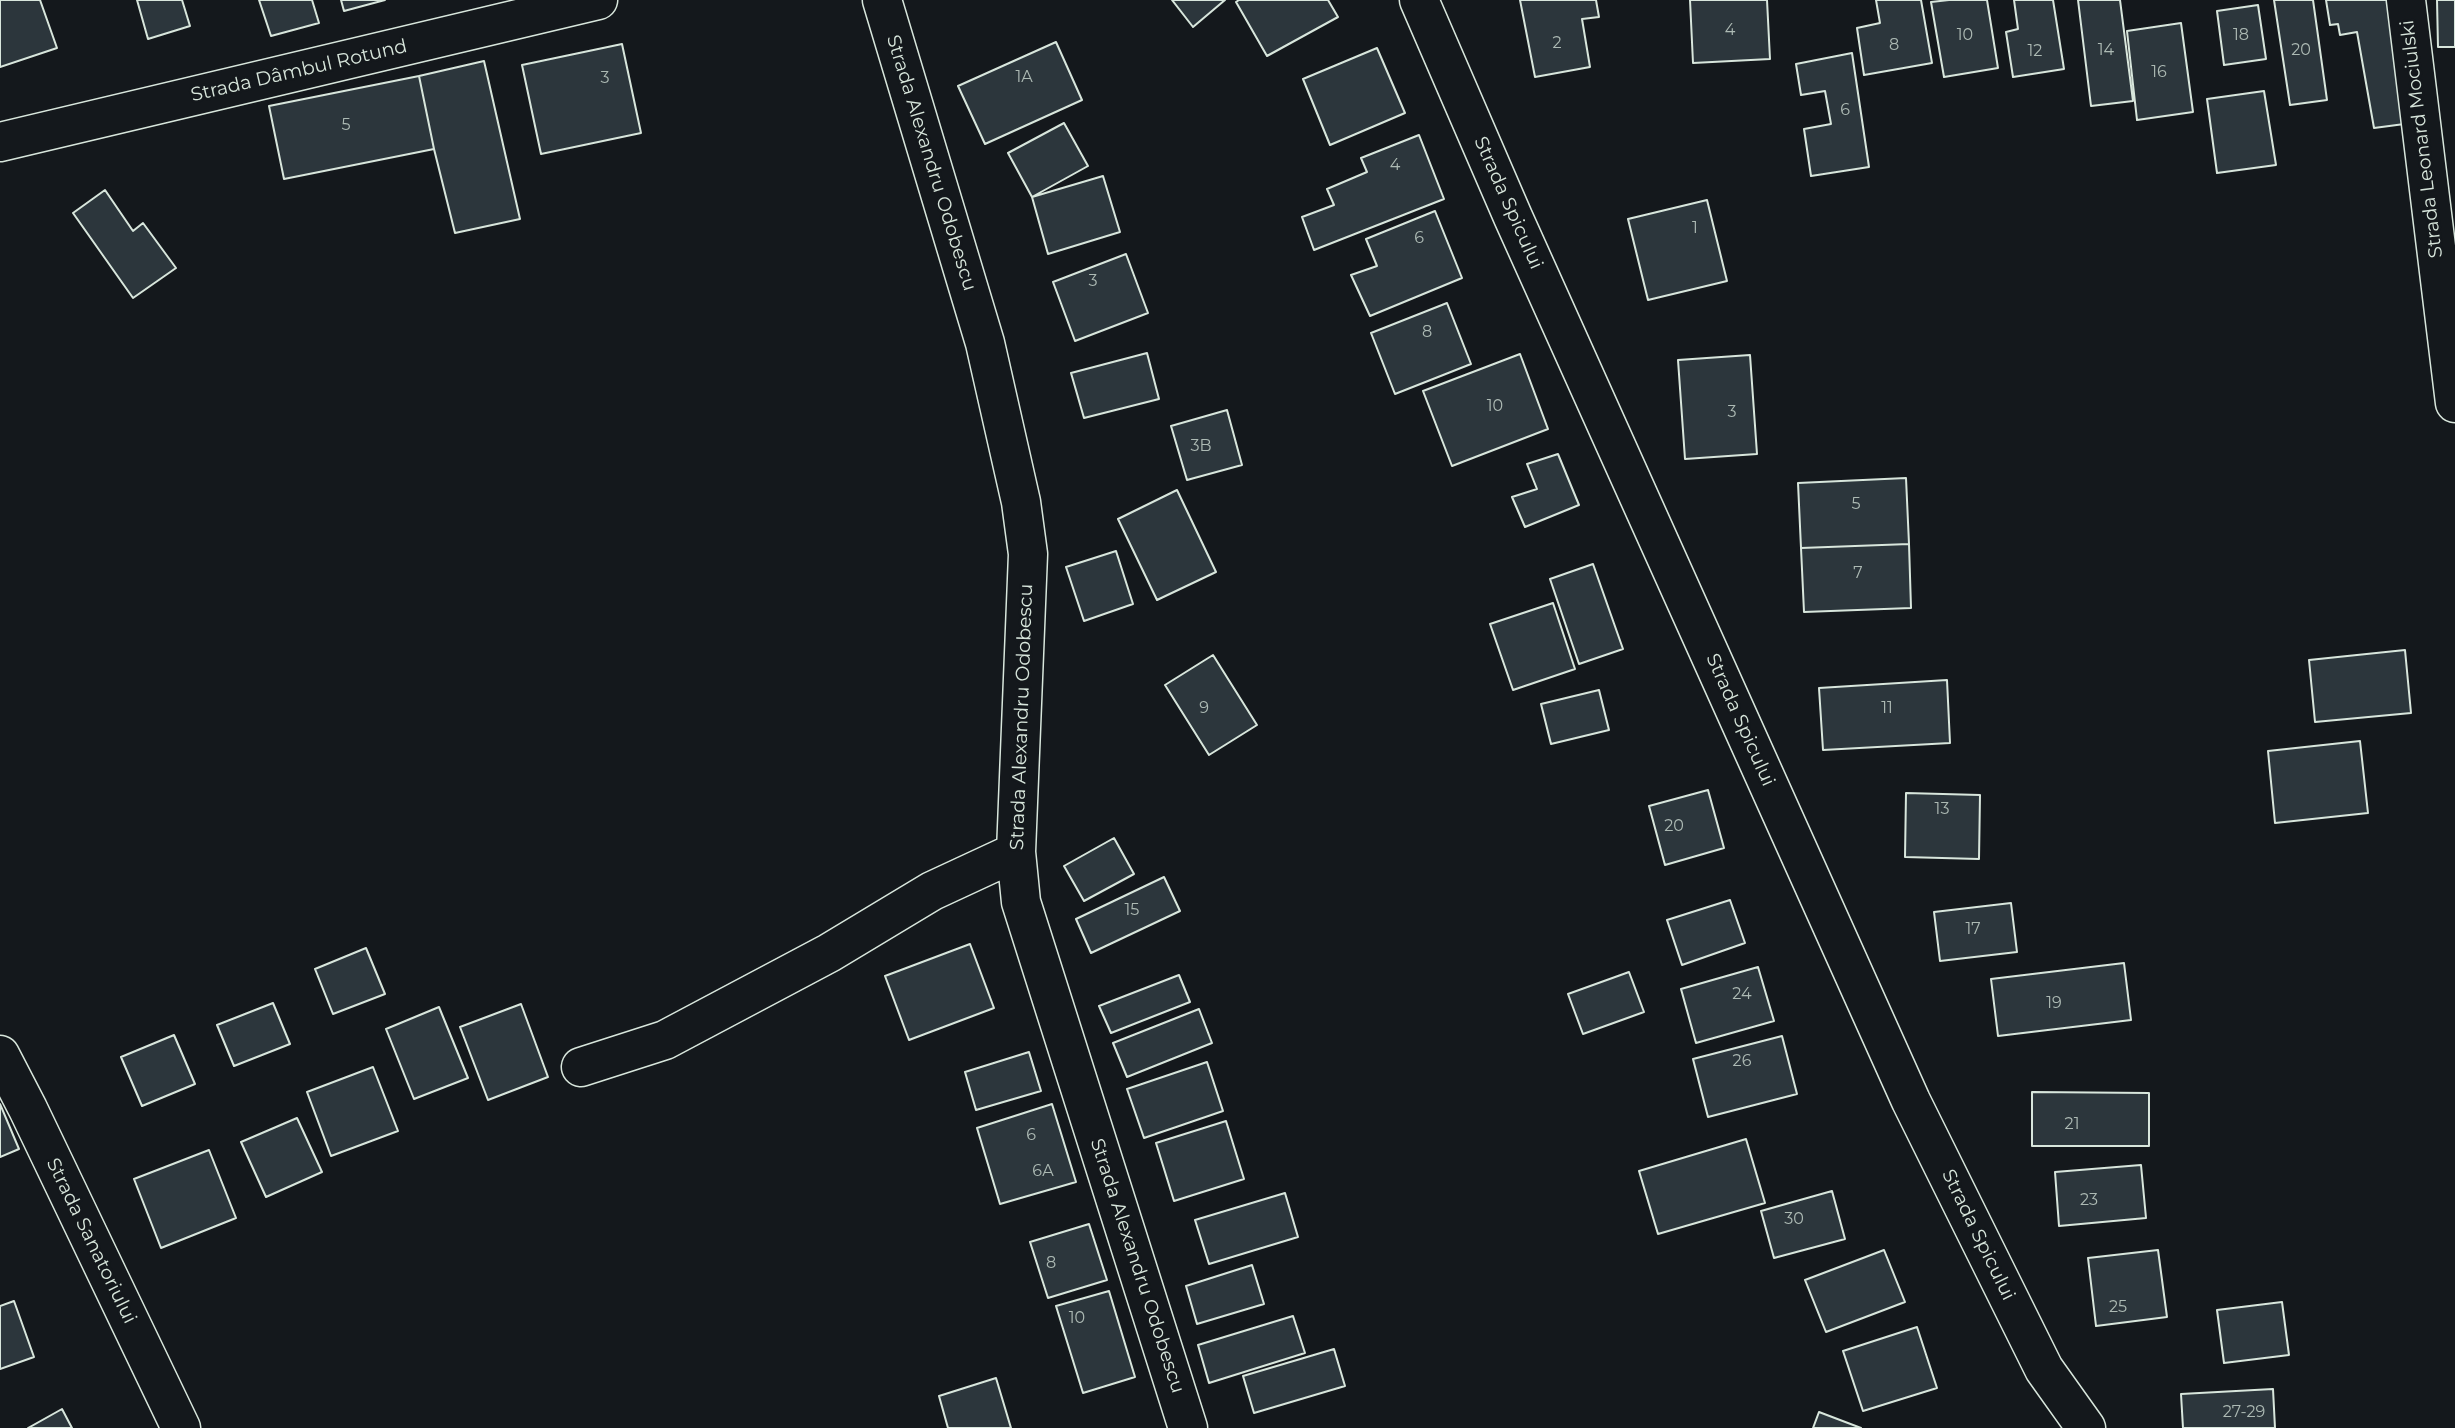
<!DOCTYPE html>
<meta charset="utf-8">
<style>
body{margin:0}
canvas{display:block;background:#14181c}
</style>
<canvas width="2455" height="1428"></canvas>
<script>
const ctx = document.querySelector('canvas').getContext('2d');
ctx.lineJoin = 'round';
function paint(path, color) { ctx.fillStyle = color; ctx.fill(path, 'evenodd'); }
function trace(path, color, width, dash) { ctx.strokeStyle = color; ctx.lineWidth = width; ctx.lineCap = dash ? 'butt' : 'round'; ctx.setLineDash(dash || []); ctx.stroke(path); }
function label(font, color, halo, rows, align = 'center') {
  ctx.font = font + ' Montserrat,sans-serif'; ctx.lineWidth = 5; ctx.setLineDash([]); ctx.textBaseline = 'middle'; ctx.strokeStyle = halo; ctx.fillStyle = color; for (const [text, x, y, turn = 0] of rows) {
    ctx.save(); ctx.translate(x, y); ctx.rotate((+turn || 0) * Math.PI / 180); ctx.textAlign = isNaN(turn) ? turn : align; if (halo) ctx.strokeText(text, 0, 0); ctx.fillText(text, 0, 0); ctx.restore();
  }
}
const building = new Path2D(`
 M 0,0 L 40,0 L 57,48 L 0,67 Z
 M 137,0 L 182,0 L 190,26 L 148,39 Z
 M 259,0 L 312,0 L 319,23 L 271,36 Z
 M 341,0 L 385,0 L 344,11 Z
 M 1172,0 L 1225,0 L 1193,27 Z
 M 1239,0 L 1328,0 L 1338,17 L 1267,56 L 1236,2 Z
 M 1520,0 L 1596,0 L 1599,17 L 1582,19 L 1590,67 L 1535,77 Z
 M 1690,0 L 1767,0 L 1770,59 L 1693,63 Z
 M 1876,0 L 1921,0 L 1932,63 L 1864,75 L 1857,28 L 1880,23 Z
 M 1949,0 L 1987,0 L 1998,68 L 1944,77 L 1931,2 Z
 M 2014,0 L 2053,0 L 2064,69 L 2013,77 L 2006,32 L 2018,29 Z
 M 2078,0 L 2120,0 L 2133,101 L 2091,106 Z
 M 2274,0 L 2313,0 L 2327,100 L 2290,105 Z
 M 2326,0 L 2389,0 L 2412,123 L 2374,128 L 2357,32 L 2340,35 L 2338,24 L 2330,25 Z
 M 2437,0 L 2455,0 L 2455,47 L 2438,47 Z
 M 2258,5 L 2266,59 L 2224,65 L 2217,11 Z
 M 2181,23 L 2193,112 L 2137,120 L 2127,31 Z
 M 1056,42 L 1082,100 L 985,144 L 958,86 Z
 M 622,44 L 641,133 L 541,154 L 522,65 Z
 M 1377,48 L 1405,113 L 1330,145 L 1303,79 Z
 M 1852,53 L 1869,167 L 1811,176 L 1804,129 L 1831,124 L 1825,91 L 1801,95 L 1796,64 Z
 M 484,61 L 520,219 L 455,233 L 434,149 L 419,76 Z
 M 419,76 L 434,149 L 284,179 L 269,106 Z
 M 2264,91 L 2276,165 L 2217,173 L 2207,99 Z
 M 1064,123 L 1088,166 L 1032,197 L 1008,153 Z
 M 1419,135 L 1444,199 L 1314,250 L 1302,217 L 1334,205 L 1327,189 L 1367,172 L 1361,158 Z
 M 1103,176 L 1120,232 L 1048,254 L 1032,197 Z
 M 105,190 L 133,231 L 143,223 L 176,268 L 133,298 L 73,213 Z
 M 1707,200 L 1727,281 L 1648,300 L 1628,219 Z
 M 1435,211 L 1462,278 L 1370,316 L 1351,275 L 1377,266 L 1366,239 Z
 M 1126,254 L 1148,313 L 1075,341 L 1053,282 Z
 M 1447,303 L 1471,364 L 1395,394 L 1371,333 Z
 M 1147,353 L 1159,399 L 1084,418 L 1071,373 Z
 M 1520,354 L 1548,429 L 1452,466 L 1423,391 Z
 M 1750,355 L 1757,454 L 1685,459 L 1678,360 Z
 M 1227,410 L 1242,465 L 1187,480 L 1171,426 Z
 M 1558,454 L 1579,505 L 1525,527 L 1512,497 L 1537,489 L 1527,464 Z
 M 1906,478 L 1909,544 L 1801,548 L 1798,483 Z
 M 1177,490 L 1216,572 L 1157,600 L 1118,519 Z
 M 1909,544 L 1911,608 L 1804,612 L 1801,548 Z
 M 1116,551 L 1133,604 L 1084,621 L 1066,567 Z
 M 1593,564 L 1623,649 L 1579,664 L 1550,579 Z
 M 1553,603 L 1575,669 L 1513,690 L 1490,624 Z
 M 2405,650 L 2411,713 L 2315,722 L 2309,660 Z
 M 1213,655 L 1257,725 L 1209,755 L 1165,685 Z
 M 1947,680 L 1950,743 L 1823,750 L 1819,688 Z
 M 1599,690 L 1609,730 L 1551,744 L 1541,704 Z
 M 2360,741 L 2368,813 L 2275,823 L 2268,751 Z
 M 1708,790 L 1724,848 L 1665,865 L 1649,806 Z
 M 1906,793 L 1980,795 L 1979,859 L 1905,857 Z
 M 1114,838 L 1134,874 L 1084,901 L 1064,866 Z
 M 1164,877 L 1180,911 L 1091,953 L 1076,919 Z
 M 1730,900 L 1745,943 L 1682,965 L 1667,920 Z
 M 2011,903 L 2017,952 L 1940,961 L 1934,912 Z
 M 970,944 L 994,1008 L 909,1040 L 885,976 Z
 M 366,948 L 385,994 L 333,1014 L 315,969 Z
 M 2124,963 L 2131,1020 L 1998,1036 L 1991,979 Z
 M 1758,967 L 1774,1021 L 1696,1043 L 1681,989 Z
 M 1629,972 L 1644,1012 L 1583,1034 L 1568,994 Z
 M 1179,975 L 1190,1002 L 1111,1033 L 1099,1006 Z
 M 273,1003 L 290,1044 L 234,1066 L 217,1025 Z
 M 521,1004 L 548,1077 L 488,1100 L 460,1027 Z
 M 439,1007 L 468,1078 L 414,1099 L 386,1029 Z
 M 1199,1009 L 1212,1043 L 1127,1077 L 1113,1043 Z
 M 174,1035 L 195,1084 L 142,1106 L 121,1057 Z
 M 1782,1036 L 1797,1094 L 1708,1117 L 1693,1059 Z
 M 1029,1052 L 1041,1091 L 976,1110 L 965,1072 Z
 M 1207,1062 L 1223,1111 L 1144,1138 L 1127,1089 Z
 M 373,1067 L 398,1131 L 331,1156 L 307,1092 Z
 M 2032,1092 L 2149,1093 L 2149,1146 L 2032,1146 Z
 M 0,1104 L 19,1149 L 0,1157 Z
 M 1052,1104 L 1076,1182 L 1000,1204 L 977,1128 Z
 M 297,1118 L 322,1172 L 266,1197 L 241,1142 Z
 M 1226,1121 L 1244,1179 L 1174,1201 L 1156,1143 Z
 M 1746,1139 L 1765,1203 L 1658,1234 L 1639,1171 Z
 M 209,1150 L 236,1218 L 161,1248 L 134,1179 Z
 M 2141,1165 L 2146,1218 L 2059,1226 L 2055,1172 Z
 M 1832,1191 L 1845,1239 L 1774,1258 L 1761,1211 Z
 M 1285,1193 L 1298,1237 L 1209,1264 L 1195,1220 Z
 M 1089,1224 L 1107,1280 L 1048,1298 L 1030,1242 Z
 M 1884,1250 L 1905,1302 L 1826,1332 L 1805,1280 Z
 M 2158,1250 L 2167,1317 L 2096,1326 L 2088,1258 Z
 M 1252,1265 L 1264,1304 L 1197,1324 L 1186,1286 Z
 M 1109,1291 L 1135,1377 L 1083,1393 L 1056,1306 Z
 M 14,1301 L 34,1357 L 0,1369 L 0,1306 Z
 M 2282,1302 L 2289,1355 L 2224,1363 L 2217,1310 Z
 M 1293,1316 L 1305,1353 L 1209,1383 L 1198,1345 Z
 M 1917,1327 L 1937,1388 L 1863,1411 L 1843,1351 Z
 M 1334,1349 L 1345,1386 L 1254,1413 L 1243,1376 Z
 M 996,1378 L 1011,1428 L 948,1428 L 939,1396 Z
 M 2273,1389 L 2275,1428 L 2183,1428 L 2181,1394 Z
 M 62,1409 L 72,1428 L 28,1428 Z
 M 1819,1412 L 1861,1428 L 1813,1428 Z`);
paint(building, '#2c363c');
trace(building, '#d8e6dc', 2);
const minor = new Path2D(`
 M 882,0 L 985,343 L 1021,502 L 1028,554 L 1016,852 L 1021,902 L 1188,1428
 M 1419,0 L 1513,217 L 1911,1101 L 2044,1369 L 2086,1428
 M 2406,0 L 2455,403
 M 0,142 L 598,0
 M 0,1055 L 28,1109 L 181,1428
 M 581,1067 L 665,1040 L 829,953 L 932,891 L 1016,852`);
trace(minor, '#d8e6dc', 41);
trace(minor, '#14181c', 38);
label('16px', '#adbab4', null, [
 ["4",1730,30],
 ["10",1965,35],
 ["18",2241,35],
 ["2",1557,43],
 ["8",1894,45],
 ["14",2106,50],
 ["20",2301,50],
 ["12",2035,51],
 ["16",2159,72],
 ["1A",1024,77],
 ["3",605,78],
 ["6",1845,110],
 ["5",346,125],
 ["4",1395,165],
 ["1",1695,228],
 ["6",1419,238],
 ["3",1093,281],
 ["8",1427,332],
 ["10",1495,406],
 ["3",1732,412],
 ["3B",1201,446],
 ["5",1856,504],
 ["7",1858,573],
 ["9",1204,708],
 ["11",1887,708],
 ["13",1942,809],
 ["20",1674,826],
 ["15",1132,910],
 ["17",1973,929],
 ["24",1742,994],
 ["19",2054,1003],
 ["26",1742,1061],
 ["21",2072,1124],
 ["6",1031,1135],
 ["6A",1043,1171],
 ["23",2089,1200],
 ["30",1794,1219],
 ["8",1051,1263],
 ["25",2118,1307],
 ["10",1077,1318],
 ["27-29",2244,1412]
]);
label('19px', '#d8e6dc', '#14181c', [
 ["Strada Dâmbul Rotund",299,71,-13],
 ["Strada Leonard Mociulski",2422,139,-97],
 ["Strada Alexandru Odobescu",931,163,73],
 ["Strada Spicului",1508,203,66],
 ["Strada Alexandru Odobescu",1022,717,-88],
 ["Strada Spicului",1740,720,66],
 ["Strada Spicului",1978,1235,64],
 ["Strada Sanatoriului",91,1241,64],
 ["Strada Alexandru Odobescu",1137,1266,72]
]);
</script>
